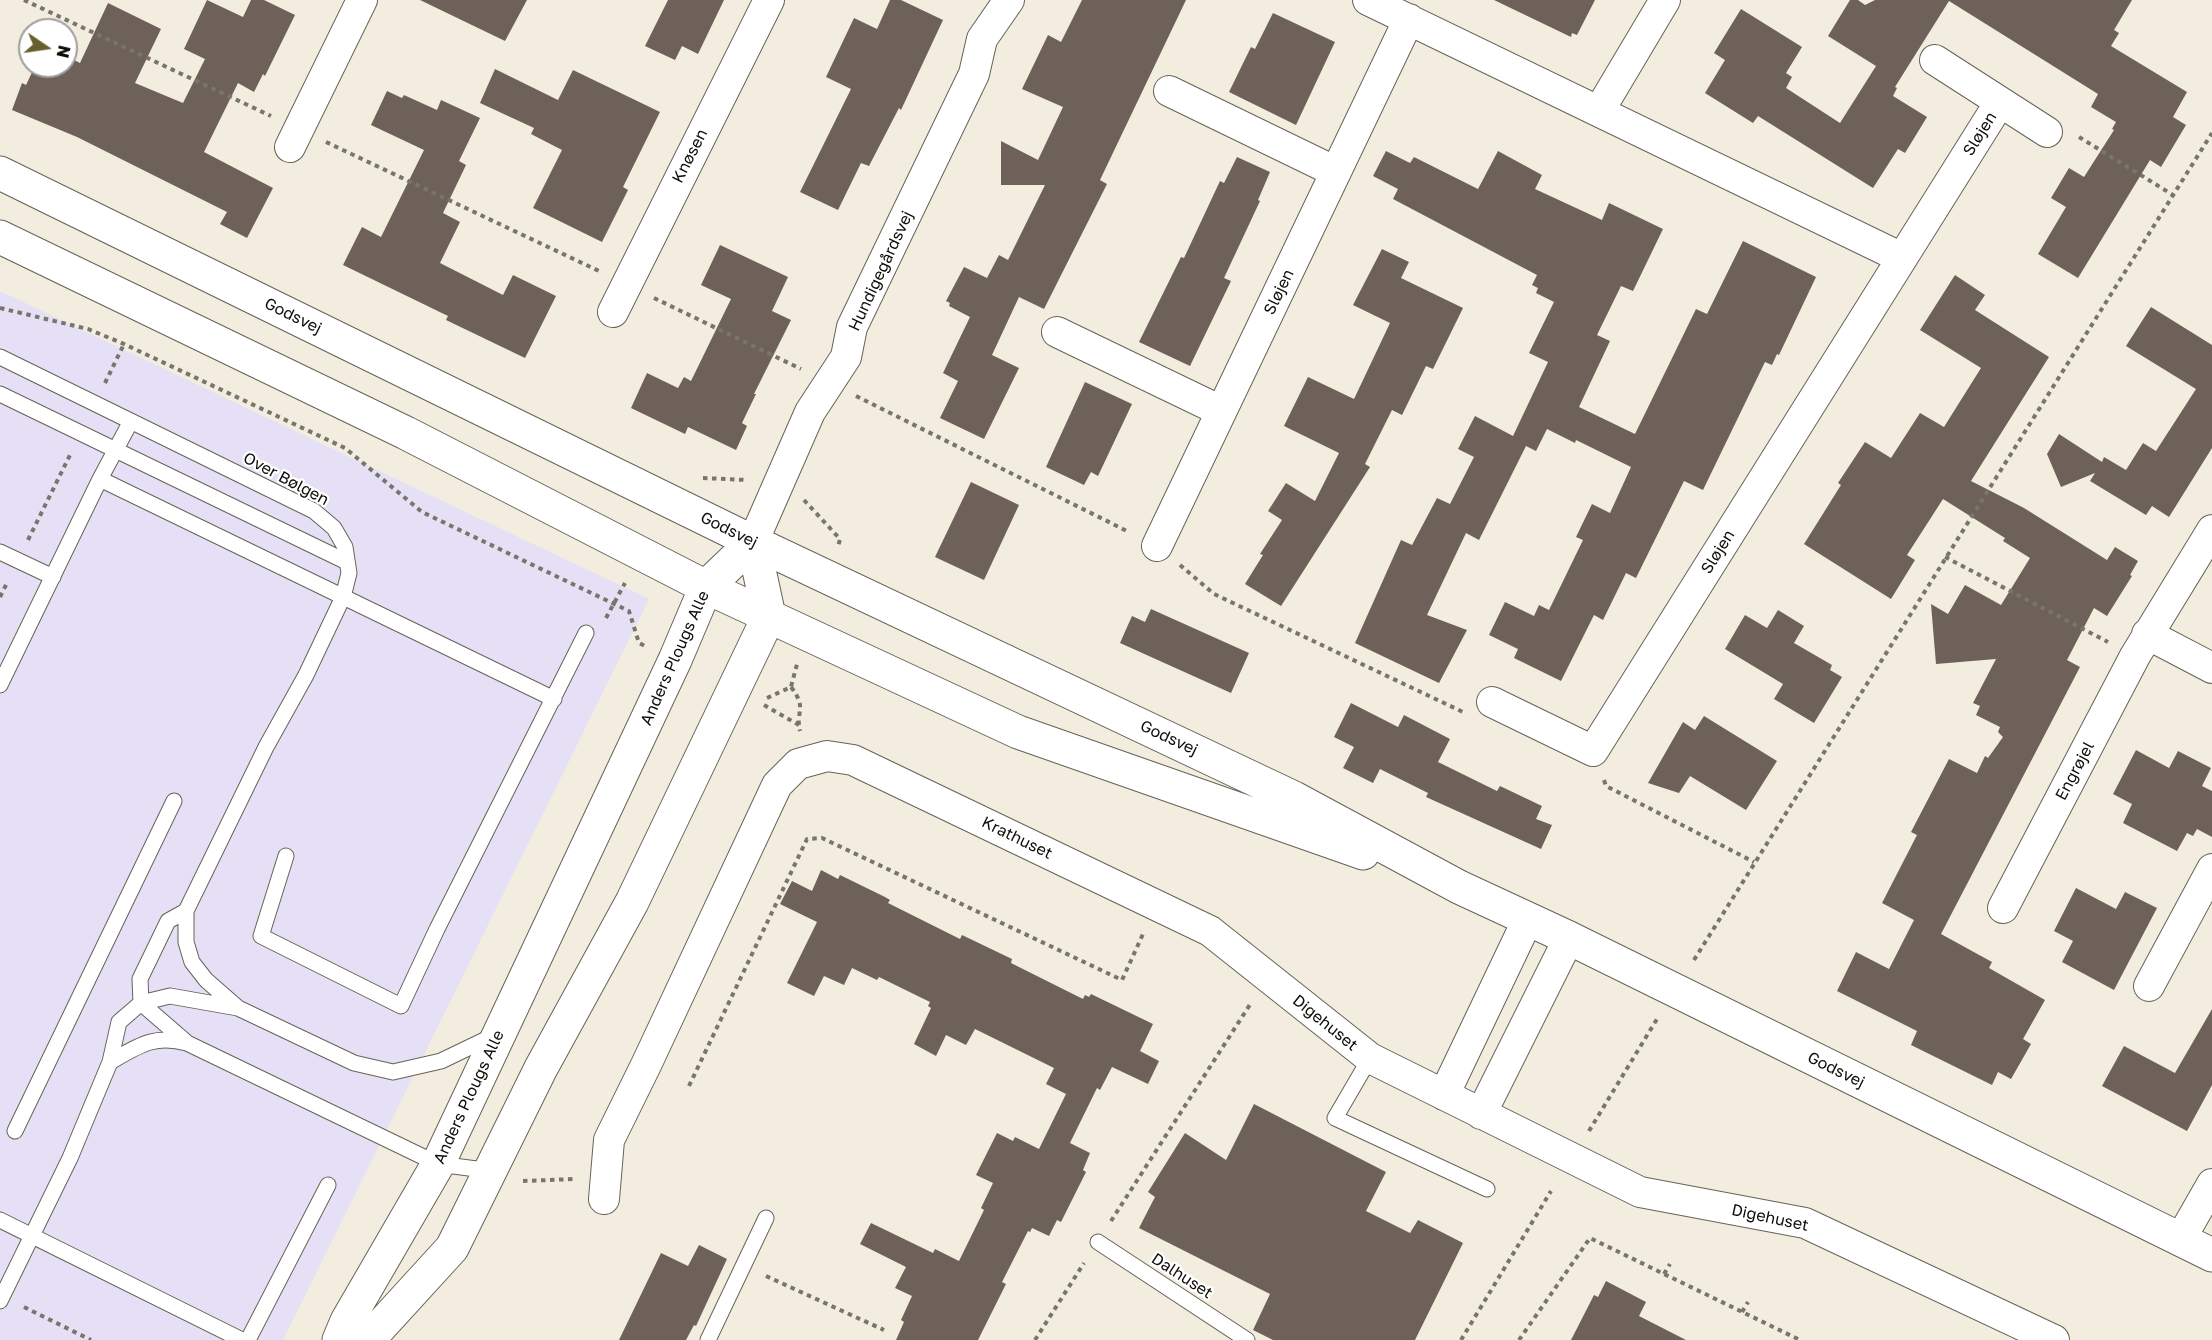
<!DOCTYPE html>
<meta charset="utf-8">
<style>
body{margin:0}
#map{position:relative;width:2212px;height:1340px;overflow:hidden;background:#f2eddf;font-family:"Golos Text",sans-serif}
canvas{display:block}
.north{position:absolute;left:18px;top:18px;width:60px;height:60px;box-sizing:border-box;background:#fff;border:2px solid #9f9e9c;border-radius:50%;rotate:103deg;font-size:16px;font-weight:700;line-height:24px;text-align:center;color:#0e0d08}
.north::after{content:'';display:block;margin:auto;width:21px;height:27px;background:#65602d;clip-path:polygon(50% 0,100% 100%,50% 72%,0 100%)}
</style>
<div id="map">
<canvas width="2212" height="1340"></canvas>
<div class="north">N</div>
</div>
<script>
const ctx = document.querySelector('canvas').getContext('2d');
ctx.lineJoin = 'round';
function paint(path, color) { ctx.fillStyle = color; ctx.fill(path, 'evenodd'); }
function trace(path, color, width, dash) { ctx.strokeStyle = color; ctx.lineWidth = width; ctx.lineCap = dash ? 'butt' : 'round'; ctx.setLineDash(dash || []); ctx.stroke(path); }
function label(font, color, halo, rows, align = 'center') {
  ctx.font = font + ' "Golos Text",sans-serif'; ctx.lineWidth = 4.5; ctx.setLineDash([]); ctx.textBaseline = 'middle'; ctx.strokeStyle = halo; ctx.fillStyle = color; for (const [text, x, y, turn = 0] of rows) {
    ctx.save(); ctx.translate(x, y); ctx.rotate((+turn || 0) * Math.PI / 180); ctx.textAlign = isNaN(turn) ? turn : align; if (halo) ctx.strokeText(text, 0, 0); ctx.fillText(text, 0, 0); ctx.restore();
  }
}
paint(new Path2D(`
 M 0,291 L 649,599 L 283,1340 L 0,1340 Z`), '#e5e0f6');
paint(new Path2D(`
 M 207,0 L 243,17 L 251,0 L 264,0 L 295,15 L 265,76 L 263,74 L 254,92 L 238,83 L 204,152 L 273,188 L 247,238 L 220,224 L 227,212 L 77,137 L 12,110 L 22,83 L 26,85 L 35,66 L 66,66 L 66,56 L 80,63 L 108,3 L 161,29 L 135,83 L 183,103 L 205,59 L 184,49 Z
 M 420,0 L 527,0 L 505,41 Z
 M 668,0 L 724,0 L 698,54 L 682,46 L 675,60 L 645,46 Z
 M 890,0 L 901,0 L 943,20 L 901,110 L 899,108 L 869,166 L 861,163 L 838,210 L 800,192 L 851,89 L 826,77 L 854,18 L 877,29 Z
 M 1082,0 L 1186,0 L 1100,180 L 1107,184 L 1044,309 L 1019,297 L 992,355 L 1019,368 L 984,439 L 940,418 L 958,381 L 943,373 L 970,317 L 949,306 L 950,303 L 946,301 L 964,267 L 987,278 L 999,255 L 1008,260 L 1045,185 L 1001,185 L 1001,141 L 1038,160 L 1063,107 L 1022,89 L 1048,35 L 1061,42 Z
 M 1494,0 L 1595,0 L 1577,35 L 1572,33 L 1571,37 Z
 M 1850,0 L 1858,0 L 1865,5 L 1875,0 L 2132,0 L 2114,30 L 2119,33 L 2111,46 L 2187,92 L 2173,117 L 2186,125 L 2161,167 L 2150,160 L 2078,278 L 2038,254 L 2066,207 L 2051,198 L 2069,168 L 2084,177 L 2114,130 L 2112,129 L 2116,122 L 2091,107 L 2098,94 L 1949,1 L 1895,87 L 1897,88 L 1893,96 L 1927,117 L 1905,153 L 1898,149 L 1873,188 L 1758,116 L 1753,123 L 1705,93 L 1725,60 L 1714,53 L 1741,9 L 1802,47 L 1786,73 L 1792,77 L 1786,88 L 1840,123 L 1876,66 L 1828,36 Z
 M 1273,13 L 1335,42 L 1296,125 L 1229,92 L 1251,47 L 1255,49 Z
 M 495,69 L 558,100 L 573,70 L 660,112 L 623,187 L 628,190 L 602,242 L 533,208 L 562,150 L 531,134 L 534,128 L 480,103 Z
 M 387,91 L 402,98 L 404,95 L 437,110 L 441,100 L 480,118 L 459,161 L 466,165 L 443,213 L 460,222 L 440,263 L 503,295 L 513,275 L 556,296 L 525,358 L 446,320 L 448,316 L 343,265 L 362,227 L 381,237 L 424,150 L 371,125 Z
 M 1386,151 L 1410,163 L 1414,157 L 1478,189 L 1498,151 L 1542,175 L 1535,189 L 1602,220 L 1609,203 L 1663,229 L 1633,291 L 1621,286 L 1597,335 L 1610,341 L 1579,407 L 1635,434 L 1696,309 L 1707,314 L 1743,241 L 1816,277 L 1779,355 L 1777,354 L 1772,365 L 1765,362 L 1703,490 L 1684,481 L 1636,578 L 1626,573 L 1603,620 L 1594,615 L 1561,681 L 1514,658 L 1518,649 L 1489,635 L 1505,602 L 1534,616 L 1539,605 L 1549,610 L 1583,540 L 1576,537 L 1592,504 L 1610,513 L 1631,467 L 1576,440 L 1575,443 L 1547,429 L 1536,451 L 1526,446 L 1479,540 L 1466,533 L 1427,615 L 1467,630 L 1439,683 L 1355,643 L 1401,540 L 1412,545 L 1437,498 L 1450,504 L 1474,457 L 1458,449 L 1475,416 L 1513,436 L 1548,362 L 1529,353 L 1554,302 L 1536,293 L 1538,288 L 1532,285 L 1537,275 L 1393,199 L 1398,189 L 1373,176 Z
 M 1237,157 L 1270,172 L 1258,200 L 1260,201 L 1224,278 L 1231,281 L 1190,366 L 1139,342 L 1181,257 L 1184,258 L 1220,181 L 1224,183 Z
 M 720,245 L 788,277 L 772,311 L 791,320 L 754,394 L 756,394 L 742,423 L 747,426 L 736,450 L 688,427 L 685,434 L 631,408 L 647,373 L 678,388 L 684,377 L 691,381 L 731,299 L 701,285 Z
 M 1382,249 L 1409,262 L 1401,278 L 1463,308 L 1433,369 L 1426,366 L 1402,415 L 1392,410 L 1365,464 L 1370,467 L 1281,606 L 1245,584 L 1263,555 L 1260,554 L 1282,520 L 1268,511 L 1286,483 L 1315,501 L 1339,453 L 1284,426 L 1308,377 L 1354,399 L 1390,323 L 1353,305 Z
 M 1955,275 L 1985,295 L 1975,310 L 2049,357 L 1971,481 L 2024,508 L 2107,560 L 2115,547 L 2138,561 L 2130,575 L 2132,576 L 2107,616 L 2094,608 L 2067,660 L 2080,667 L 1941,934 L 1992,962 L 1989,968 L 2045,1000 L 2023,1039 L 2031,1044 L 2011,1079 L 1998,1072 L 1992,1085 L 1911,1045 L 1917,1031 L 1837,991 L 1856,952 L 1889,969 L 1914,920 L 1882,903 L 1917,835 L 1911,832 L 1949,759 L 1977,773 L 1985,756 L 1988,758 L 2003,737 L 1998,732 L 2000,727 L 1976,715 L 1980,706 L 1973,703 L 1996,659 L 1936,664 L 1931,604 L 1948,614 L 1965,585 L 2001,605 L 2030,558 L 2003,541 L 2005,538 L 1943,499 L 1907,555 L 1915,560 L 1891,599 L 1804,544 L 1841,485 L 1838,483 L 1865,442 L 1891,458 L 1920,413 L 1944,427 L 1981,368 L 1920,330 Z
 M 2151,307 L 2212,345 L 2212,448 L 2169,517 L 2152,506 L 2146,515 L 2090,481 L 2095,473 L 2061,487 L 2047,454 L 2059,434 L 2102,462 L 2104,457 L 2126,470 L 2143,443 L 2156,451 L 2196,389 L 2126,346 Z
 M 1085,382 L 1132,404 L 1098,476 L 1091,472 L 1084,485 L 1046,467 Z
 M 971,482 L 1019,505 L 984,580 L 935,557 Z
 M 1151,609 L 1249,653 L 1231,693 L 1120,643 L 1132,616 L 1145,622 Z
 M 1778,610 L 1804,626 L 1794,643 L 1832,665 L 1830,670 L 1842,677 L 1814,723 L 1774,699 L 1783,684 L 1725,649 L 1745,615 L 1767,628 Z
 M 1351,703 L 1398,727 L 1404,715 L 1450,739 L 1438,762 L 1497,791 L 1500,786 L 1542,806 L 1536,819 L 1552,825 L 1541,849 L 1426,797 L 1428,793 L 1380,769 L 1373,783 L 1343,768 L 1354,747 L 1334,737 Z
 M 1704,716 L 1777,761 L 1746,810 L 1690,776 L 1679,793 L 1648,783 L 1683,722 L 1695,730 Z
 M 2136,750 L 2169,768 L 2178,751 L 2211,768 L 2202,786 L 2212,791 L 2212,837 L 2197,829 L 2193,836 L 2187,833 L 2177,851 L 2123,823 L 2132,804 L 2113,794 Z
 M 821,870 L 838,879 L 840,875 L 885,897 L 890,900 L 888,903 L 960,939 L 962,935 L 1012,959 L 1011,963 L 1083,999 L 1085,995 L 1089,997 L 1091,994 L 1153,1024 L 1140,1051 L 1159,1061 L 1148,1084 L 1112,1067 L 1100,1090 L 1097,1088 L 1070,1143 L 1090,1153 L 1083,1170 L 1086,1172 L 1061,1222 L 1057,1220 L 1049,1236 L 1032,1228 L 1030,1232 L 1028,1231 L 1002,1282 L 1006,1284 L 978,1340 L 896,1340 L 904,1322 L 901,1320 L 912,1296 L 895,1288 L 906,1267 L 860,1244 L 871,1223 L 933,1253 L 935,1249 L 959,1261 L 984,1210 L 981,1208 L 993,1183 L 976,1175 L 997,1133 L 1013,1141 L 1015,1137 L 1039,1149 L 1066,1094 L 1046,1084 L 1054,1068 L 975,1029 L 966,1045 L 946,1035 L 936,1056 L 914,1044 L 931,1008 L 928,1006 L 930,1002 L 879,977 L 877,980 L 852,968 L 844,985 L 824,976 L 814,996 L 787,983 L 817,922 L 780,904 L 792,881 L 812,891 Z
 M 2076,888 L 2116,909 L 2125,892 L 2157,908 L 2114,990 L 2062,962 L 2073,941 L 2054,931 Z
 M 2212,1009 L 2212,1085 L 2187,1131 L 2102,1086 L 2124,1046 L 2175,1073 Z
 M 1254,1104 L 1386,1172 L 1366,1211 L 1410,1233 L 1418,1220 L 1463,1243 L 1415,1340 L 1273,1340 L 1253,1330 L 1270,1294 L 1139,1228 L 1155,1197 L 1148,1192 L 1185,1133 L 1226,1160 Z
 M 699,1245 L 727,1259 L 696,1326 L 694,1325 L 686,1340 L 619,1340 L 661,1253 L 688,1266 Z
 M 1606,1281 L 1646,1302 L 1639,1316 L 1686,1340 L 1571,1340 L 1594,1295 L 1598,1297 Z`), '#6e615a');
const service = new Path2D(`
 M 0,357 L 314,511 L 334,528 L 345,547 L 349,573 L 343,597 L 306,675 L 266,747 L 186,911 L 186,942 L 192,962 L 206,980 L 238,1008
 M 0,394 L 347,562
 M 100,479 L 554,699
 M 0,552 L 53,577
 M 0,685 L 100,479 L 131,421
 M 286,856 L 261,936 L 401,1006 L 437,929 L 586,633
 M 186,911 L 168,921 L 140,979 L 141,1003 L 186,1042
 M 1370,1058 L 1335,1118 L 1487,1189
 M 110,1062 C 138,1046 154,1034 187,1043 L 438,1164 L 492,1171
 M 15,1131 L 174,801
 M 0,1220 L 242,1340
 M 1098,1242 L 1247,1340
 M 0,1301 L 70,1158 L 110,1062 L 119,1022 L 141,1003 L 170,996 L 238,1008 L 354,1063 L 393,1072 L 441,1061 L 493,1036
 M 248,1340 L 328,1185
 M 708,1340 L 766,1218`);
const minor = new Path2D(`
 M 1368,0 L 1902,258
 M 1935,60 L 2047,132
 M 1169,91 L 1336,172
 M 1599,111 L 1665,0
 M 290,147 L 362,0
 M 613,312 L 769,0
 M 1057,332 L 1221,411
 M 753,542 L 810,412 L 846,357 L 852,327 L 974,74 L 982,39 L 1009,0
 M 1157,546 L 1409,19
 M 2147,634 L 2212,668
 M 1492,702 L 1593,751 L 2000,102
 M 2003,908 L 2135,656 L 2212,530
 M 2149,986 L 2212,869
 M 1444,1095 L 1528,919
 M 1481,1114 L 1569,938
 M 604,1199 L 609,1140 L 646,1065 L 777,785 L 798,764 L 827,756 L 853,760 L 1210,931 L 1370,1058 L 1640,1192 L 1805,1223 L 2054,1340
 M 2180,1240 L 2212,1184`);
const tertiary = new Path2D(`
 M 0,173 L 753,542 L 1294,798 L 1459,887 L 1569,938 L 2212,1255
 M 0,237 L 406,433 L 706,587 L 1018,732 L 1363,853
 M 339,1340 L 347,1321 L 438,1164 L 675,660 L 706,587 L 753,542
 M 368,1340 L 452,1248 L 541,1068 L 632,902 L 769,616 L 753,542`);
trace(service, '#676357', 17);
trace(minor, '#676357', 32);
trace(tertiary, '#676357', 35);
trace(new Path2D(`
 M 24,0 L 271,116
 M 2079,137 L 2173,195
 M 326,142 L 599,271
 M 654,298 L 801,369
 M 0,308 L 88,329 L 124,344 L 345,448 L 422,512 L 629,611 L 639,643 L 645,646
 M 105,383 L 124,344
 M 856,396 L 1129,532
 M 703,478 L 747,480
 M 804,500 L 840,539 L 838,547
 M 28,540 L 70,455
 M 1945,557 L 2108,642
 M 1180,565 L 1214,594 L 1463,712
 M 0,597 L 8,581
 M 606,618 L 625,583
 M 791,687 C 808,709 795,711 800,731
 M 767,698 L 791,687 L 797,664
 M 764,705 L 799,725
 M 1604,780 L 1606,786 L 1754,862
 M 1694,960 L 2212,133
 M 689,1086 L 807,839 L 822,838 L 1122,980 L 1143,934
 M 1589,1131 L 1657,1019
 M 523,1181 L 575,1179
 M 1111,1221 L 1251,1003
 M 1664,1274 L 1670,1264
 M 766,1276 L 884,1330
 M 24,1307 L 91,1340
 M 1742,1312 L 1748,1302
 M 1035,1340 L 1084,1263
 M 1461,1340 L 1551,1191
 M 1519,1340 L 1590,1238 L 1800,1340`), '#78756c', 4, [4.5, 4.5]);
trace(service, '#fff', 15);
trace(minor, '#fff', 30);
trace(tertiary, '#fff', 33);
label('16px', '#0e0d08', '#fff', [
 ["Sløjen",1980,134,-58],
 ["Knøsen",690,156,-63],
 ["Hundigegårdsvej",881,271,-65],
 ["Sløjen",1279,292,-64],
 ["Godsvej",293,316,26],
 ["Over Bølgen",286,479,28],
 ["Godsvej",729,530,26],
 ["Sløjen",1718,552,-58],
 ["Anders Plougs Alle",675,658,-66],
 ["Godsvej",1169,738,25],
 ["Engrøjel",2075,771,-62],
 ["Krathuset",1017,838,26],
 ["Digehuset",1325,1023,39],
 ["Godsvej",1836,1070,26],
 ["Anders Plougs Alle",469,1097,-65],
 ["Digehuset",1770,1218,12],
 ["Dalhuset",1182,1276,33]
]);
</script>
